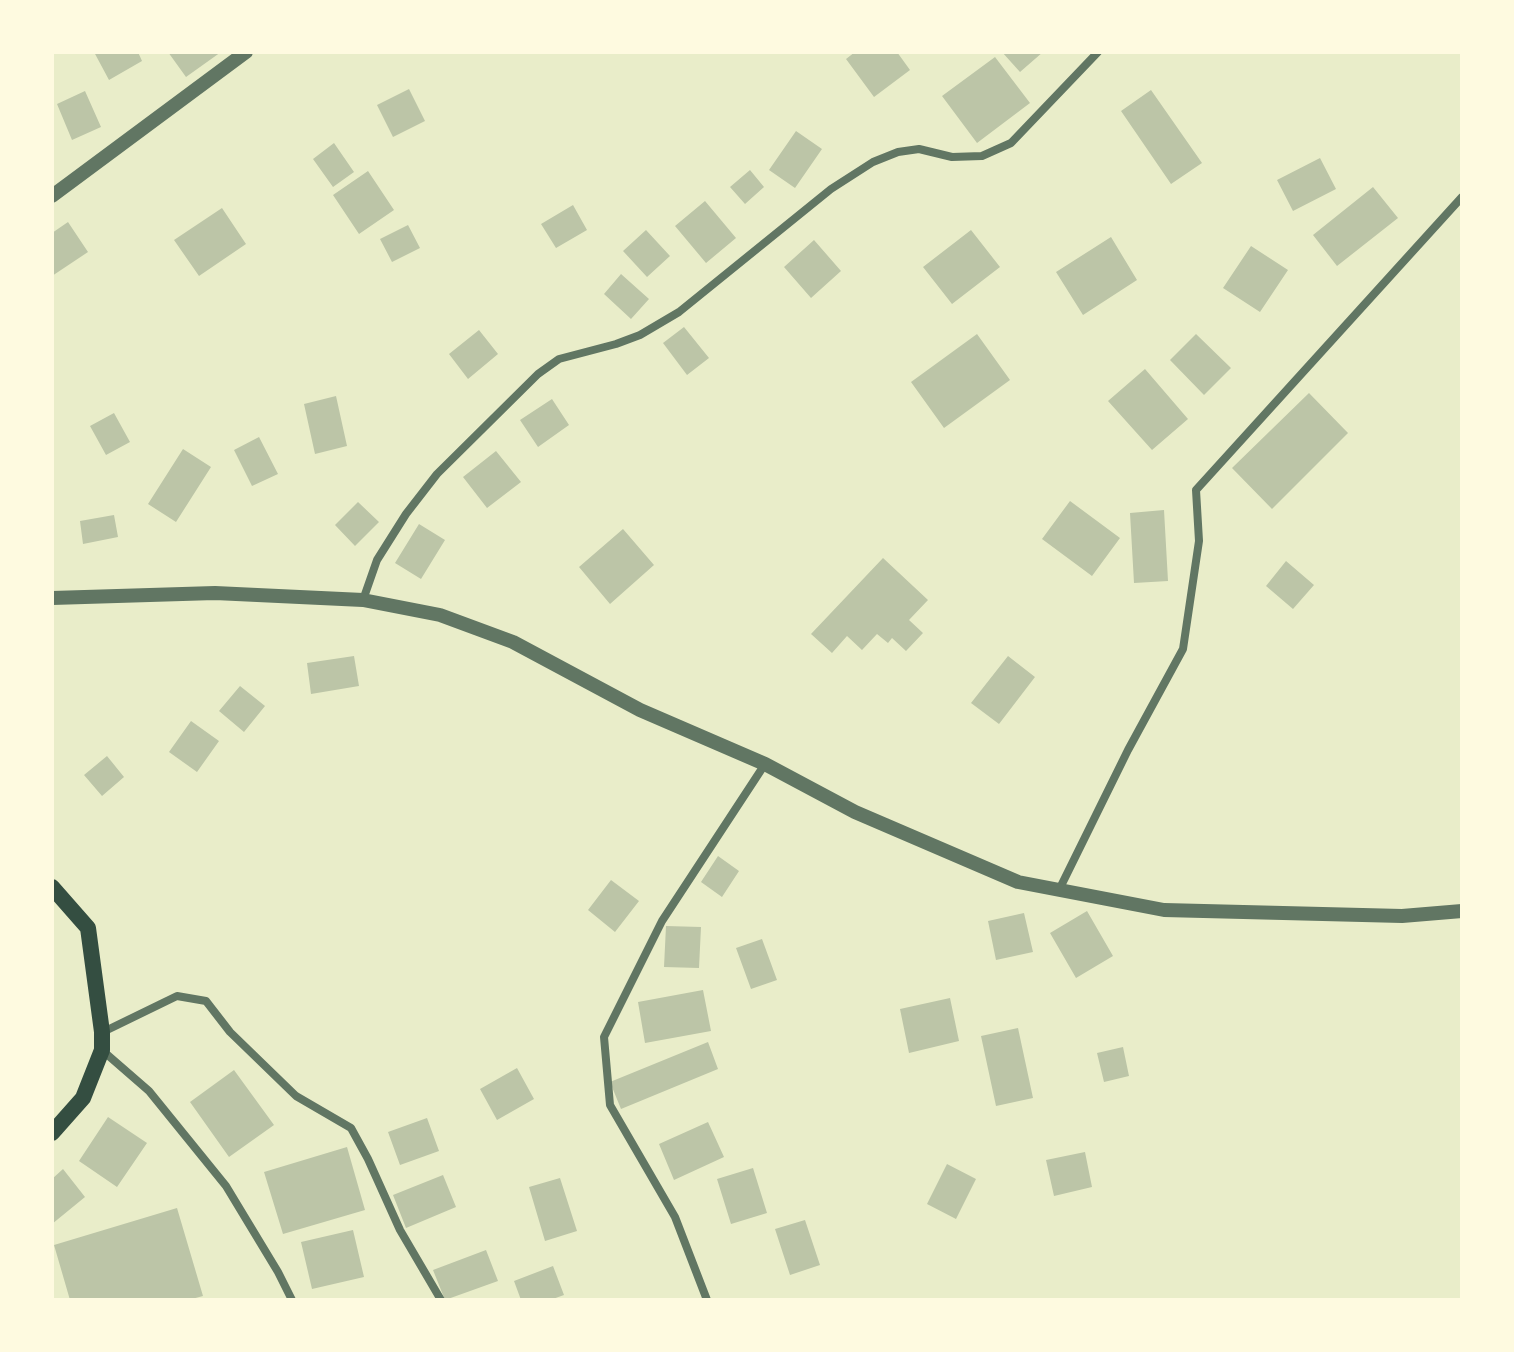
<!DOCTYPE html>
<style>
body{margin:0}
#map{position:relative;width:1514px;height:1352px;overflow:hidden;background:#e9edc9;font-family:"Work Sans",sans-serif}
canvas{display:block}
.frame{position:absolute;inset:0;border:54px solid #fefae0;pointer-events:none}
</style>
<div id="map">
<canvas width="1514" height="1352"></canvas>
<div class="frame"></div>
</div>
<script>
const ctx = document.querySelector('canvas').getContext('2d');
ctx.lineJoin = 'round';
function paint(path, color) { ctx.fillStyle = color; ctx.fill(path, 'evenodd'); }
function trace(path, color, width, dash) { ctx.strokeStyle = color; ctx.lineWidth = width; ctx.lineCap = dash ? 'butt' : 'round'; ctx.setLineDash(dash || []); ctx.stroke(path); }
paint(new Path2D(`
 M 94,52 L 138,52 L 142,61 L 109,80 Z
 M 168,52 L 221,52 L 186,77 Z
 M 855,52 L 897,52 L 910,70 L 874,97 L 846,59 Z
 M 1002,52 L 1043,52 L 1020,72 Z
 M 995,57 L 1030,103 L 977,143 L 942,96 Z
 M 409,89 L 425,121 L 393,137 L 377,105 Z
 M 1151,90 L 1202,163 L 1171,184 L 1121,111 Z
 M 85,91 L 101,127 L 72,140 L 57,104 Z
 M 796,131 L 822,149 L 795,188 L 769,170 Z
 M 334,143 L 354,172 L 333,187 L 313,159 Z
 M 1320,158 L 1336,189 L 1293,211 L 1277,180 Z
 M 750,170 L 764,187 L 745,204 L 730,187 Z
 M 368,171 L 394,210 L 359,234 L 333,195 Z
 M 1373,187 L 1398,218 L 1337,266 L 1313,235 Z
 M 705,201 L 736,238 L 706,263 L 675,226 Z
 M 573,205 L 587,230 L 556,248 L 541,224 Z
 M 222,208 L 246,244 L 199,276 L 174,240 Z
 M 68,222 L 88,252 L 52,276 L 52,233 Z
 M 408,225 L 420,248 L 392,262 L 380,239 Z
 M 646,230 L 670,256 L 647,277 L 623,251 Z
 M 971,230 L 1000,267 L 952,304 L 923,267 Z
 M 1111,237 L 1137,280 L 1083,315 L 1056,272 Z
 M 814,240 L 841,271 L 811,298 L 784,267 Z
 M 1251,246 L 1288,270 L 1260,312 L 1223,288 Z
 M 621,274 L 649,299 L 631,319 L 604,294 Z
 M 684,327 L 709,358 L 687,375 L 663,343 Z
 M 479,330 L 498,354 L 468,379 L 449,354 Z
 M 977,334 L 1010,380 L 944,428 L 911,382 Z
 M 1196,334 L 1231,368 L 1204,395 L 1170,360 Z
 M 1145,369 L 1188,419 L 1152,450 L 1108,401 Z
 M 1309,393 L 1348,433 L 1272,509 L 1232,468 Z
 M 336,396 L 347,446 L 315,454 L 304,404 Z
 M 552,399 L 569,425 L 538,447 L 520,420 Z
 M 114,413 L 130,442 L 106,455 L 90,426 Z
 M 259,437 L 278,474 L 252,486 L 234,450 Z
 M 183,449 L 211,467 L 176,522 L 148,504 Z
 M 496,451 L 521,482 L 487,508 L 463,477 Z
 M 1070,501 L 1120,538 L 1092,576 L 1042,539 Z
 M 358,502 L 379,522 L 355,546 L 335,525 Z
 M 1164,510 L 1168,581 L 1134,583 L 1130,513 Z
 M 114,515 L 118,537 L 83,544 L 80,521 Z
 M 419,524 L 445,540 L 421,579 L 395,563 Z
 M 623,529 L 654,565 L 610,604 L 579,567 Z
 M 883,558 L 928,600 L 909,620 L 923,633 L 906,651 L 892,638 L 888,643 L 877,634 L 862,650 L 847,636 L 832,653 L 811,634 Z
 M 1286,561 L 1314,585 L 1293,609 L 1266,586 Z
 M 354,656 L 359,686 L 311,694 L 307,663 Z
 M 1008,656 L 1035,677 L 999,724 L 971,703 Z
 M 240,686 L 265,706 L 244,732 L 219,711 Z
 M 191,721 L 219,741 L 197,772 L 169,752 Z
 M 107,756 L 124,777 L 102,796 L 84,775 Z
 M 718,856 L 739,871 L 722,897 L 701,882 Z
 M 611,880 L 639,901 L 615,932 L 588,910 Z
 M 1087,911 L 1113,956 L 1076,978 L 1050,933 Z
 M 1024,913 L 1033,952 L 996,960 L 988,921 Z
 M 666,926 L 701,927 L 699,968 L 664,967 Z
 M 762,939 L 777,980 L 751,989 L 736,948 Z
 M 703,990 L 711,1031 L 645,1043 L 638,1002 Z
 M 950,998 L 959,1041 L 909,1053 L 900,1009 Z
 M 1018,1028 L 1033,1098 L 996,1106 L 981,1036 Z
 M 708,1042 L 718,1069 L 621,1109 L 610,1082 Z
 M 1123,1047 L 1129,1076 L 1104,1082 L 1097,1053 Z
 M 517,1068 L 534,1099 L 497,1120 L 480,1089 Z
 M 234,1070 L 274,1125 L 229,1157 L 190,1102 Z
 M 108,1117 L 147,1143 L 117,1187 L 79,1161 Z
 M 427,1118 L 439,1151 L 400,1165 L 388,1132 Z
 M 708,1122 L 724,1157 L 674,1180 L 659,1144 Z
 M 347,1147 L 365,1210 L 283,1234 L 264,1172 Z
 M 1085,1152 L 1092,1187 L 1054,1196 L 1046,1160 Z
 M 947,1164 L 976,1179 L 956,1219 L 927,1204 Z
 M 753,1168 L 767,1213 L 731,1224 L 717,1179 Z
 M 63,1169 L 85,1197 L 52,1224 L 52,1179 Z
 M 443,1175 L 456,1207 L 406,1228 L 393,1195 Z
 M 560,1178 L 577,1231 L 545,1241 L 529,1187 Z
 M 177,1208 L 203,1296 L 188,1300 L 70,1300 L 54,1245 Z
 M 805,1220 L 820,1265 L 790,1275 L 775,1229 Z
 M 353,1230 L 364,1277 L 312,1289 L 301,1242 Z
 M 486,1250 L 498,1281 L 445,1300 L 433,1270 Z
 M 553,1266 L 564,1295 L 550,1300 L 521,1300 L 514,1281 Z`), '#bcc5a7');
trace(new Path2D(`
 M 363,600 L 377,560 L 406,514 L 437,474 L 538,374 L 559,359 L 616,344 L 640,335 L 679,312 L 831,189 L 873,162 L 898,152 L 919,149 L 952,157 L 982,156 L 1011,143 L 1098,52
 M 1059,890 L 1128,750 L 1183,649 L 1199,541 L 1196,490 L 1462,197
 M 103,1032 L 177,996 L 206,1001 L 230,1032 L 296,1096 L 351,1128 L 368,1159 L 400,1230 L 441,1300
 M 103,1051 L 149,1091 L 226,1186 L 278,1272 L 292,1300
 M 707,1300 L 675,1217 L 610,1105 L 604,1037 L 662,921 L 765,764`), '#617663', 8);
trace(new Path2D(`
 M 52,196 L 246,52
 M 52,598 L 215,593 L 363,600 L 440,615 L 513,642 L 640,710 L 765,764 L 855,812 L 1018,882 L 1164,910 L 1402,916 L 1462,911`), '#617663', 14);
trace(new Path2D(`
 M 52,887 L 88,928 L 102,1032 L 102,1050 L 83,1098 L 52,1133`), '#344e41', 16);
</script>
